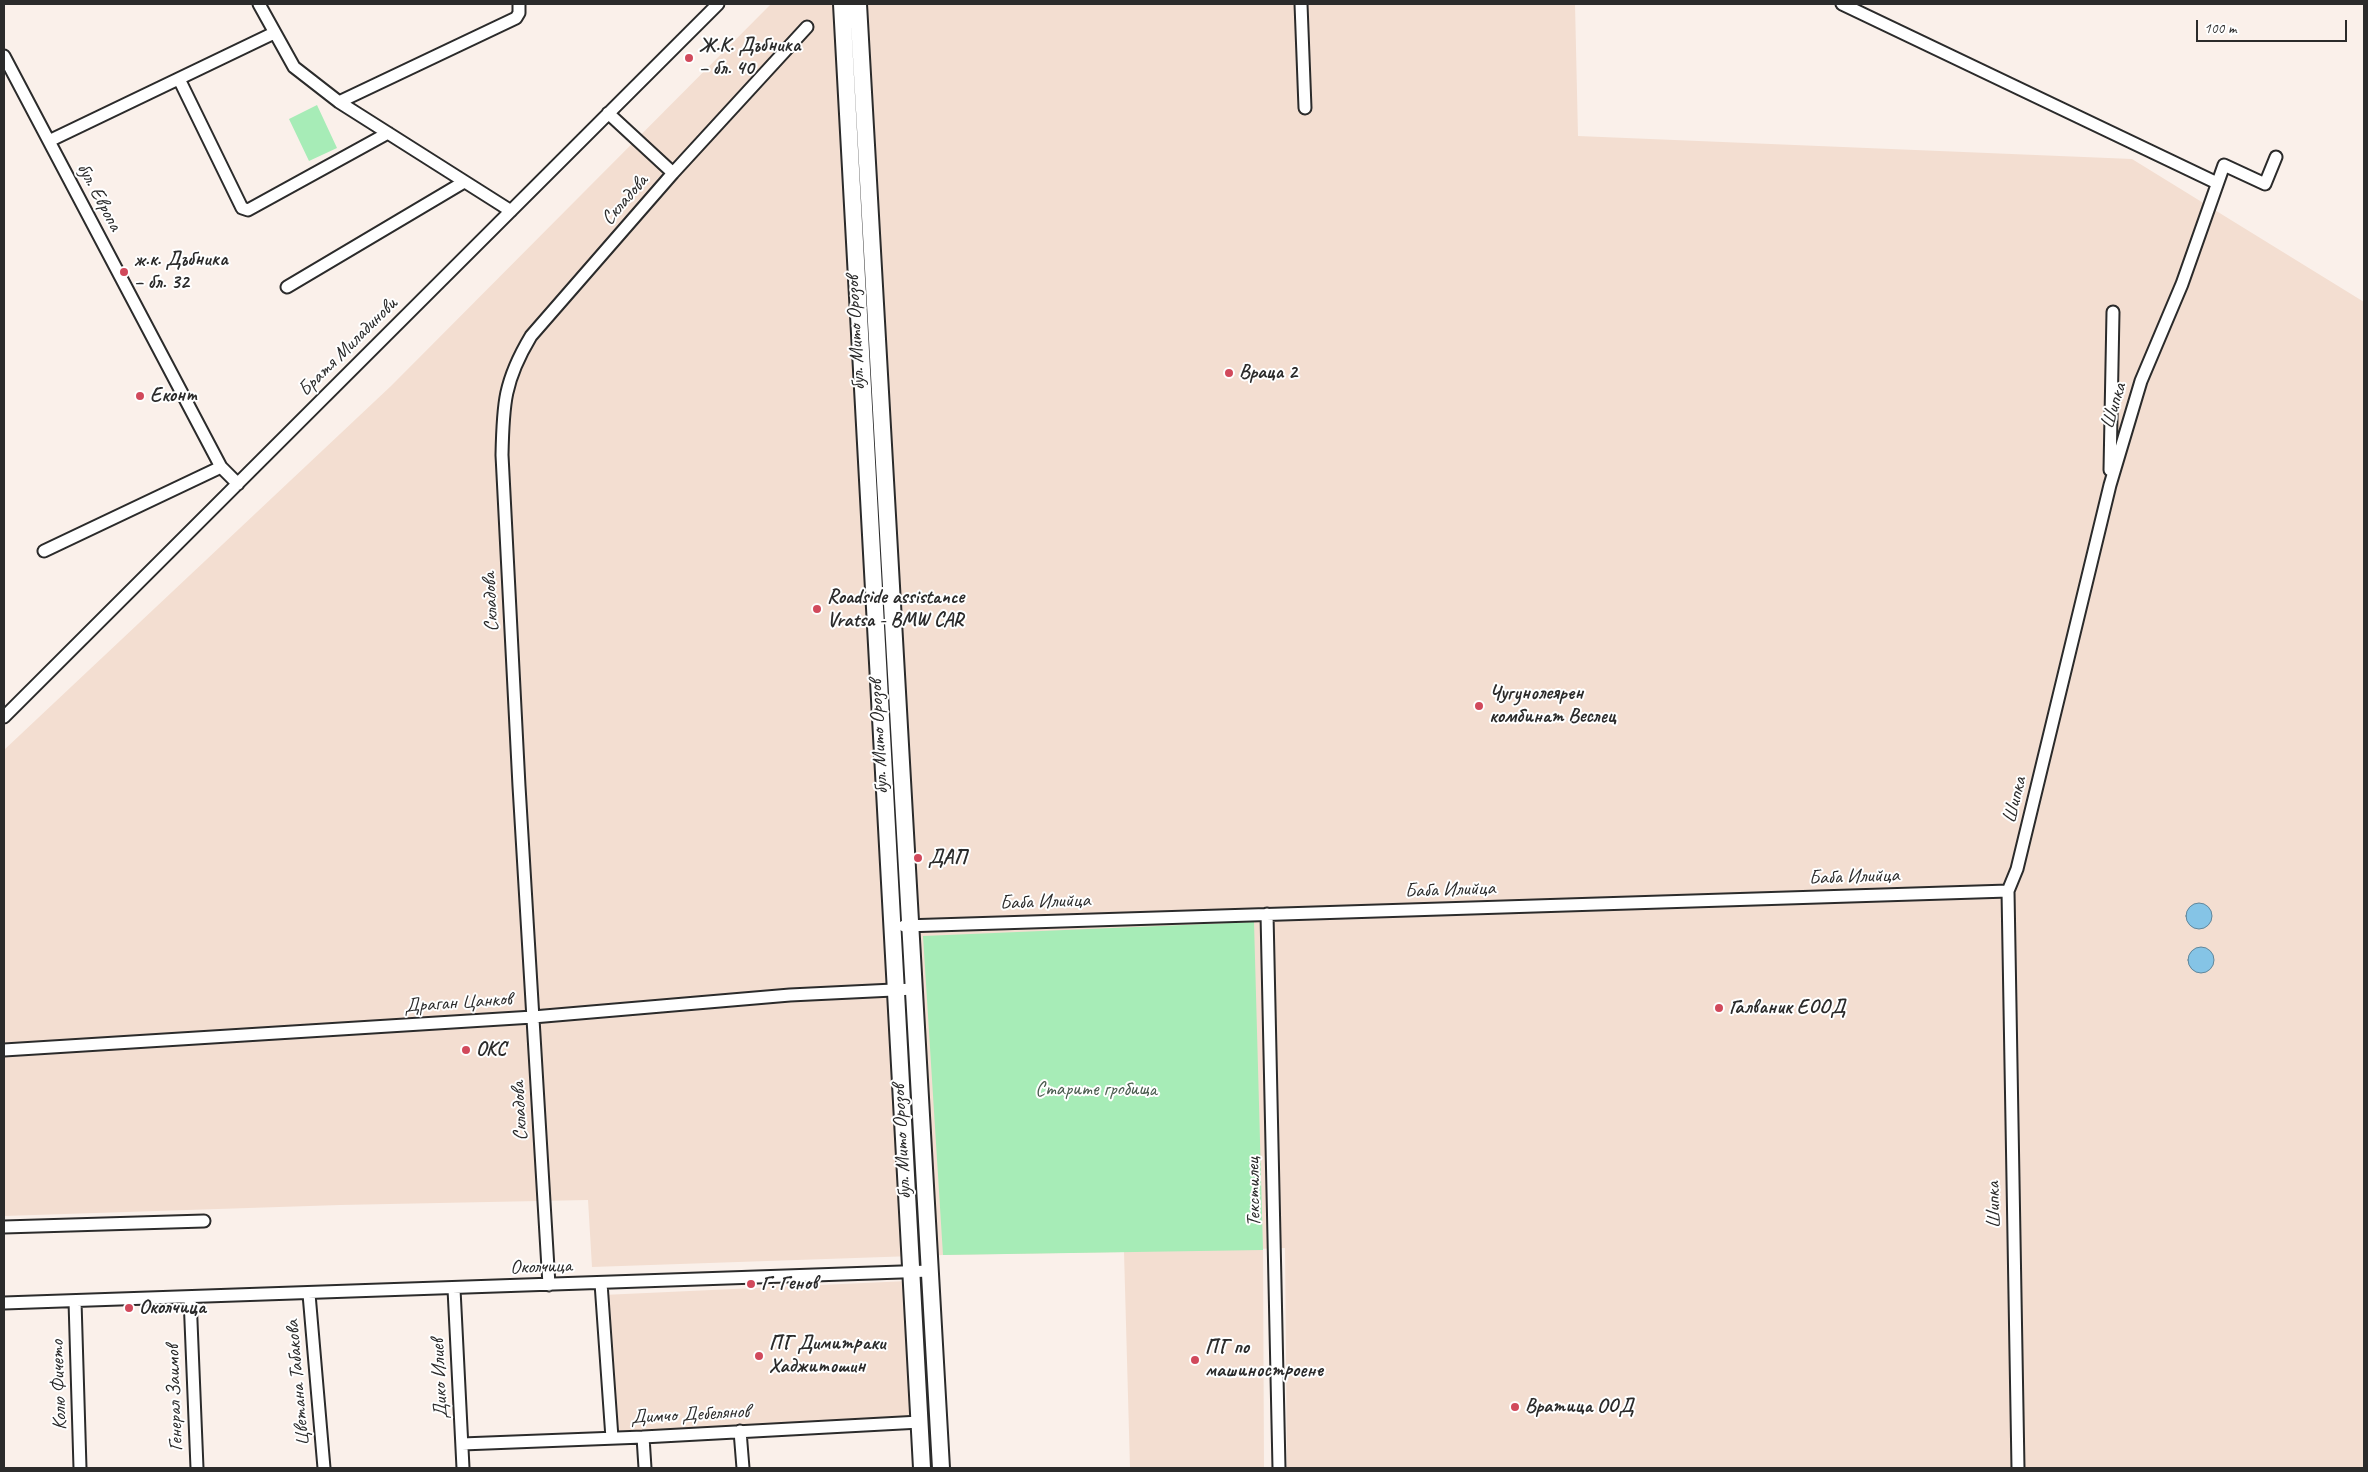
<!DOCTYPE html>
<meta charset="utf-8">
<style>
body{margin:0}
#map{position:relative;width:2368px;height:1472px;overflow:hidden;background:#faf0ea;font-family:Caveat,sans-serif}
canvas{display:block}
.frame{position:absolute;inset:0;border:5px solid #2b2b2b;pointer-events:none}
.scale{position:absolute;left:2196px;top:20px;width:151px;height:22px;box-sizing:border-box;border:2px solid #2b2b2b;border-top:0;padding-left:6px;font-size:15px;line-height:18px;white-space:nowrap;color:#2b2b2b;-webkit-text-stroke:4px #fff;paint-order:stroke}
</style>
<div id="map">
<canvas width="2368" height="1472"></canvas>
<div class="frame"></div>
<div class="scale">100 m</div>
</div>
<script>
const ctx = document.querySelector('canvas').getContext('2d');
ctx.lineJoin = 'round';
function paint(path, color) { ctx.fillStyle = color; ctx.fill(path, 'evenodd'); }
function trace(path, color, width, dash) { ctx.strokeStyle = color; ctx.lineWidth = width; ctx.lineCap = dash ? 'butt' : 'round'; ctx.setLineDash(dash || []); ctx.stroke(path); }
function label(font, color, halo, rows, align = 'center') {
  ctx.font = font + ' Caveat,sans-serif'; ctx.lineWidth = 4; ctx.setLineDash([]); ctx.textBaseline = 'middle'; ctx.strokeStyle = halo; ctx.fillStyle = color; for (const [text, x, y, turn = 0] of rows) {
    ctx.save(); ctx.translate(x, y); ctx.rotate((+turn || 0) * Math.PI / 180); ctx.textAlign = isNaN(turn) ? turn : align; if (halo) ctx.strokeText(text, 0, 0); ctx.fillText(text, 0, 0); ctx.restore();
  }
}
paint(new Path2D(`
 M 771,4 L 1575,4 L 1578,136 L 2132,159 L 2364,302 L 2364,1468 L 1287,1468 L 1285,1248 L 1230,1250 L 1263,1250 L 1264,1468 L 1130,1468 L 1124,1252 L 943,1255 L 592,1267 L 588,1200 L 340,1205 L 4,1216 L 4,750 L 391,386 Z
 M 907,1281 L 915,1417 L 610,1432 L 603,1295 Z`), '#f3ded1');
paint(new Path2D(`
 M 317,105 L 337,148 L 309,161 L 289,119 Z
 M 1254,922 L 1263,1250 L 943,1255 L 923,936 Z`), '#a7ecb7');
const water = new Path2D(`
 M2186 916a13 13 0 1 1 26 0a13 13 0 1 1-26 0Z
 M2188 960a13 13 0 1 1 26 0a13 13 0 1 1-26 0Z`);
paint(water, '#85c4e6');
trace(water, '#61879b', 1);
const minor = new Path2D(`
 M 259,4 L 294,67 L 339,102 L 511,211
 M 1301,4 L 1305,108
 M 1842,4 L 2217,183
 M 4,56 L 221,467 L 238,484
 M 179,79 L 242,208 L 248,210 L 388,133
 M 339,102 L 516,18 L 519,13 L 519,4
 M 608,113 L 673,173
 M 49,141 L 274,33
 M 287,287 L 464,182
 M 2110,470 L 2113,312
 M 44,551 L 221,467
 M 4,717 L 718,4
 M 1267,914 L 1279,1468
 M 904,926 L 2008,891
 M 4,1050 L 533,1017 L 790,995 L 914,989
 M 4,1227 L 204,1221
 M 601,1283 L 612,1438
 M 549,1285 L 519,786 L 502,455 C 503,404 504,381 531,336 L 673,173 L 807,27
 M 454,1289 L 463,1468
 M 309,1294 L 324,1468
 M 190,1297 L 197,1468
 M 75,1301 L 80,1468
 M 4,1303 L 930,1271
 M 740,1431 L 743,1468
 M 643,1437 L 645,1468
 M 462,1444 L 643,1437 L 920,1422
 M 2018,1468 L 2008,891 L 2017,869 L 2110,485 L 2141,381 L 2182,284 L 2224,165 L 2265,184 L 2276,157`);
const secondary = new Path2D(`
 M 842,4 L 922,1468
 M 858,4 L 941,1468`);
trace(minor, '#2b2b2b', 15);
trace(secondary, '#2b2b2b', 20);
trace(minor, '#fff', 11);
trace(secondary, '#fff', 16);
for (const [x, y, r, color] of [
 [689,58,5,"#d1495b"],
 [124,272,5,"#d1495b"],
 [1229,373,5,"#d1495b"],
 [140,396,5,"#d1495b"],
 [817,609,5,"#d1495b"],
 [1479,706,5,"#d1495b"],
 [918,858,5,"#d1495b"],
 [1719,1008,5,"#d1495b"],
 [466,1050,5,"#d1495b"],
 [751,1284,5,"#d1495b"],
 [129,1308,5,"#d1495b"],
 [759,1356,5,"#d1495b"],
 [1195,1360,5,"#d1495b"],
 [1515,1407,5,"#d1495b"]
]) { const dot = new Path2D(); dot.arc(x, y, r, 0, 2 * Math.PI); ctx.fillStyle = color; ctx.fill(dot); trace(dot, '#fff', 2); }
label('bold 20px', '#2b2b2b', '#fff', [
 ["Ж.К. Дъбника",699,46],
 ["– бл. 40",699,69],
 ["ж.к. Дъбника",134,260],
 ["– бл. 32",134,283],
 ["Враца 2",1239,373],
 ["Еконт",150,396],
 ["Roadside assistance",827,598],
 ["Vratsa - BMW CAR",827,621],
 ["Чугунолеярен",1489,694],
 ["комбинат Веслец",1489,717],
 ["ДАП",928,858],
 ["Галваник ЕООД",1729,1008],
 ["OKC",476,1050],
 ["Г. Генов",761,1284],
 ["Околчица",139,1308],
 ["ПГ Димитраки",769,1344],
 ["Хаджитошин",769,1367],
 ["ПГ по",1205,1348],
 ["машиностроене",1205,1371],
 ["Вратица ООД",1525,1407]
], 'left');
label('20px', '#2b2b2b', '#fff', [
 ["бул. Европа",99,197,62],
 ["Складова",625,200,-49],
 ["бул. Мито Орозов",856,333,-93],
 ["Братя Миладинови",348,347,-45],
 ["Шипка",2114,406,-73],
 ["Складова",491,602,-93],
 ["бул. Мито Орозов",879,737,-93],
 ["Шипка",2015,800,-76],
 ["Баба Илийца",1854,877,-2],
 ["Баба Илийца",1450,890,-2],
 ["Баба Илийца",1045,902,-2],
 ["Драган Цанков",458,1003,-4],
 ["Складова",520,1111,-93],
 ["бул. Мито Орозов",902,1142,-93],
 ["Текстилец",1254,1192,-91],
 ["Шипка",1994,1205,-91],
 ["Околчица",541,1267,-2],
 ["Дико Илиев",440,1379,-93],
 ["Цветана Табакова",298,1383,-95],
 ["Колю Фичето",59,1385,-92],
 ["Генерал Заимов",175,1398,-92],
 ["Димчо Дебелянов",690,1415,-3]
]);
label('20px', '#4a5b4e', '#fff', [
 ["Старите гробища",1096,1090]
]);
</script>
